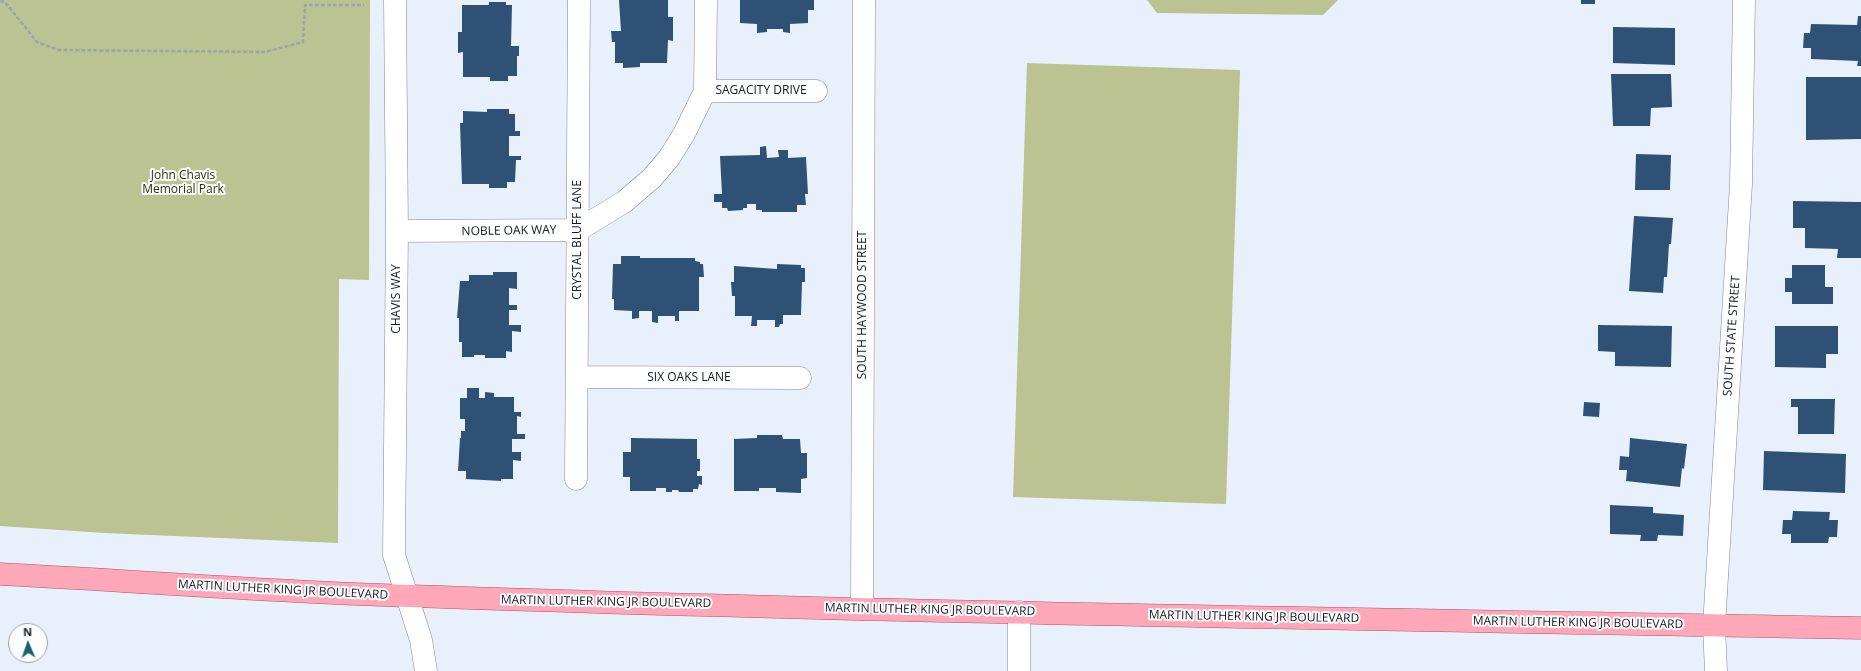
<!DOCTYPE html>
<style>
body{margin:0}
#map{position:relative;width:1861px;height:671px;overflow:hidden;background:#e8f1fb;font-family:"Open Sans",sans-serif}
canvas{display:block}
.north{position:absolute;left:8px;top:623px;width:40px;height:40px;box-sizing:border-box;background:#fbfdff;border:1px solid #9fa2a4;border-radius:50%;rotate:358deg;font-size:11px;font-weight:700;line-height:16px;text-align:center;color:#16191c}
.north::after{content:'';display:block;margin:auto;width:14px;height:18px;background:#17626f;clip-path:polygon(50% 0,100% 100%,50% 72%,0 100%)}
</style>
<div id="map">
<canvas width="1861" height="671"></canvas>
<div class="north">N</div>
</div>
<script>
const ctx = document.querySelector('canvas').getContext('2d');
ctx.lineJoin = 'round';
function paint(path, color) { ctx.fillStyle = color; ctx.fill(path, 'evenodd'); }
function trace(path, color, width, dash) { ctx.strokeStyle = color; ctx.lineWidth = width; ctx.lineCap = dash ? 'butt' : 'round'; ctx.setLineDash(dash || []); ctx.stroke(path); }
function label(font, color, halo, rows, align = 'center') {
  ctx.font = font + ' "Open Sans",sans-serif'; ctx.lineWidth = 4; ctx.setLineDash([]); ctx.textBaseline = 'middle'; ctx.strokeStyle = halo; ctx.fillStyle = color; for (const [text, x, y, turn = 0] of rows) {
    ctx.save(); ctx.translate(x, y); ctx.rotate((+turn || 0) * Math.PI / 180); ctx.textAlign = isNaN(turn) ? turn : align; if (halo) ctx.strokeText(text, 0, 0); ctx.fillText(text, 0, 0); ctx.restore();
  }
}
paint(new Path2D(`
 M 0,0 L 370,0 L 369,280 L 339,279 L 338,543 L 104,533 L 0,526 Z
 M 1147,0 L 1338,0 L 1323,15 L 1157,13 Z
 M 1027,63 L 1240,70 L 1226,504 L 1013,497 Z`), '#bac391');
paint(new Path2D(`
 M 619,0 L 668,0 L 668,17 L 673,17 L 673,41 L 668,40 L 667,63 L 640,63 L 640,67 L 623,68 L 623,63 L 615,63 L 615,42 L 612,42 L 611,31 L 621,31 Z
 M 740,0 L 814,0 L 814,10 L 808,10 L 808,23 L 790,24 L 790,33 L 783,32 L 783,29 L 767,29 L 767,32 L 757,33 L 757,24 L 740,23 Z
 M 1581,0 L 1595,0 L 1595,4 L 1581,4 Z
 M 489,2 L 506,2 L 506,5 L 512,5 L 511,46 L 519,46 L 519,56 L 517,56 L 517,76 L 508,76 L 508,81 L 490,81 L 490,77 L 463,77 L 463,52 L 458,53 L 458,32 L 462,32 L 462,5 L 489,5 Z
 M 1858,16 L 1861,16 L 1861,66 L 1857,66 L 1858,61 L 1811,59 L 1811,48 L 1803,48 L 1804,33 L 1810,33 L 1811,24 L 1857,25 Z
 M 1613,27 L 1675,28 L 1675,65 L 1613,63 Z
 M 1611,74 L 1671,74 L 1672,107 L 1651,108 L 1650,126 L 1613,126 Z
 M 1806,77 L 1861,77 L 1861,139 L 1806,140 Z
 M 487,109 L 509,109 L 509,114 L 515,114 L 515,131 L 520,131 L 520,136 L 509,136 L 509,156 L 521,156 L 521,160 L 516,160 L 515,182 L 507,182 L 507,188 L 489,188 L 489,184 L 462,184 L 460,123 L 463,123 L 463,111 L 487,112 Z
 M 766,146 L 767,158 L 779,157 L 778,150 L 788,150 L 788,158 L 806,157 L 808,194 L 805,194 L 806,205 L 797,205 L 797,212 L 762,212 L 762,210 L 756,210 L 756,204 L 747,204 L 747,208 L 743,208 L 743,210 L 728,211 L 727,208 L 722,208 L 722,202 L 714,202 L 714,194 L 722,194 L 720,156 L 760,155 L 760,147 Z
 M 1636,154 L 1671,155 L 1670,190 L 1635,190 Z
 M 1793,201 L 1861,202 L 1861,258 L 1837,258 L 1838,249 L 1805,248 L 1805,228 L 1793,228 Z
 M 1634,216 L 1673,218 L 1671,244 L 1669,244 L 1667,277 L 1664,277 L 1663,293 L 1629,291 Z
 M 621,256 L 640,256 L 640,258 L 695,258 L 695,261 L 700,262 L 700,264 L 703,264 L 704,277 L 699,277 L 699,311 L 679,311 L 679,321 L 675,321 L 675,316 L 658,316 L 658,323 L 652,322 L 652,311 L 639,311 L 639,318 L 632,319 L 632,311 L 614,310 L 614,299 L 612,299 L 613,264 L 621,264 Z
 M 777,264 L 801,265 L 801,268 L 805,268 L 805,282 L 802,282 L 801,315 L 783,315 L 783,324 L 780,324 L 779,327 L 775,327 L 775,320 L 757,320 L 757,326 L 751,326 L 752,316 L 735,316 L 735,296 L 732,296 L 731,282 L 734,282 L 734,266 L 777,269 Z
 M 1792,265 L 1825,265 L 1825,287 L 1833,287 L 1833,304 L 1792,304 L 1792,292 L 1785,292 L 1785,278 L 1792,278 Z
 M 493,272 L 517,272 L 517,289 L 509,288 L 509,305 L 517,305 L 517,310 L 509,310 L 509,325 L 521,325 L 521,332 L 512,331 L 512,352 L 506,351 L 506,358 L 485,358 L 485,355 L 474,355 L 474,357 L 462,357 L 462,342 L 459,342 L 459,318 L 457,318 L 460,281 L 469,281 L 469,275 L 493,275 Z
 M 1598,325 L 1672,326 L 1671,367 L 1615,366 L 1615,352 L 1598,351 Z
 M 1775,326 L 1838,326 L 1838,354 L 1826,354 L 1826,368 L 1775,367 Z
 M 467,388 L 479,388 L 479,398 L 485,398 L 485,392 L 494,393 L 494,397 L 514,397 L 514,412 L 521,412 L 521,417 L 517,416 L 517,434 L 525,434 L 525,439 L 512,439 L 512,452 L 521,452 L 521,461 L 513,460 L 513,479 L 501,479 L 501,481 L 466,479 L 466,471 L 458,471 L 460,438 L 461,438 L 461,431 L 465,431 L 465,419 L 460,419 L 460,398 L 467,398 Z
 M 1791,399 L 1835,399 L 1834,434 L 1798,434 L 1798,407 L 1791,407 Z
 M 1584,402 L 1600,403 L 1599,417 L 1583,416 Z
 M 757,435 L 782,435 L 783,439 L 800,439 L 801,453 L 807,453 L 807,478 L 801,479 L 801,493 L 776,492 L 776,488 L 759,488 L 759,491 L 734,491 L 734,439 L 757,438 Z
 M 631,438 L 697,439 L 697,459 L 700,459 L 700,471 L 697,471 L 697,476 L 702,476 L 702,485 L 699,484 L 698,489 L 693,489 L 693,492 L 679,492 L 678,490 L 672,490 L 672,492 L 666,492 L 666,488 L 656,488 L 656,491 L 630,491 L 630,477 L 623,477 L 623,452 L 631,452 Z
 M 1630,438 L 1687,444 L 1684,469 L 1682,468 L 1680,487 L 1626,481 L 1627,470 L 1619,470 L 1620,456 L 1629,457 Z
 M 1764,451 L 1846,454 L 1845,493 L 1763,490 Z
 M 1610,505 L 1653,507 L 1653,513 L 1684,515 L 1683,536 L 1658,535 L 1657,541 L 1640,541 L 1641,535 L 1610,534 Z
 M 1793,511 L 1830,512 L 1829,520 L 1838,520 L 1837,537 L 1829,537 L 1828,543 L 1791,543 L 1791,534 L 1782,534 L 1783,520 L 1792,520 Z`), '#2f5175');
const minor = new Path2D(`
 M 395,0 L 397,231 L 394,555 L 421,640 L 426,671
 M 705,91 L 816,91
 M 397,231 L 578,230 L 624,202 L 652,178 L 669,158 L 684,134 L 705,91 L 706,0
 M 577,377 L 800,378
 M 576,479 L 579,0
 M 862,609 L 864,0
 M 1019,671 L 1019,612
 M 1716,671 L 1714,626 L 1741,184 L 1744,0`);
const major = new Path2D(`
 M 0,574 C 137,581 274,592 411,596 C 894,613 1378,619 1861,628`);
trace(minor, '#7f8790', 23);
trace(major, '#ac5063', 23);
trace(new Path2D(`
 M 0,1 L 5,2 L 37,42 L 59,50 L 265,52 L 303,42 L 305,5 L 364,5`), '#9da4ac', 2.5, [4, 2]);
trace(minor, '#fff', 22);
trace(major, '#fda7b8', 22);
label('12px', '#16191c', '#fbfdff', [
 ["SAGACITY DRIVE",761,91],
 ["NOBLE OAK WAY",509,231,-1],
 ["CRYSTAL BLUFF LANE",578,240,-90],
 ["CHAVIS WAY",397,299,-90],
 ["SOUTH HAYWOOD STREET",863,305,-90],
 ["SOUTH STATE STREET",1732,336,-86],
 ["SIX OAKS LANE",689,378],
 ["MARTIN LUTHER KING JR BOULEVARD",283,590,3],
 ["MARTIN LUTHER KING JR BOULEVARD",606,602,1],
 ["MARTIN LUTHER KING JR BOULEVARD",930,610,1],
 ["MARTIN LUTHER KING JR BOULEVARD",1254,617,1],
 ["MARTIN LUTHER KING JR BOULEVARD",1578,623,1]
]);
label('12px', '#2b3006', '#fbfdff', [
 ["John Chavis",183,176],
 ["Memorial Park",183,190]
]);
</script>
